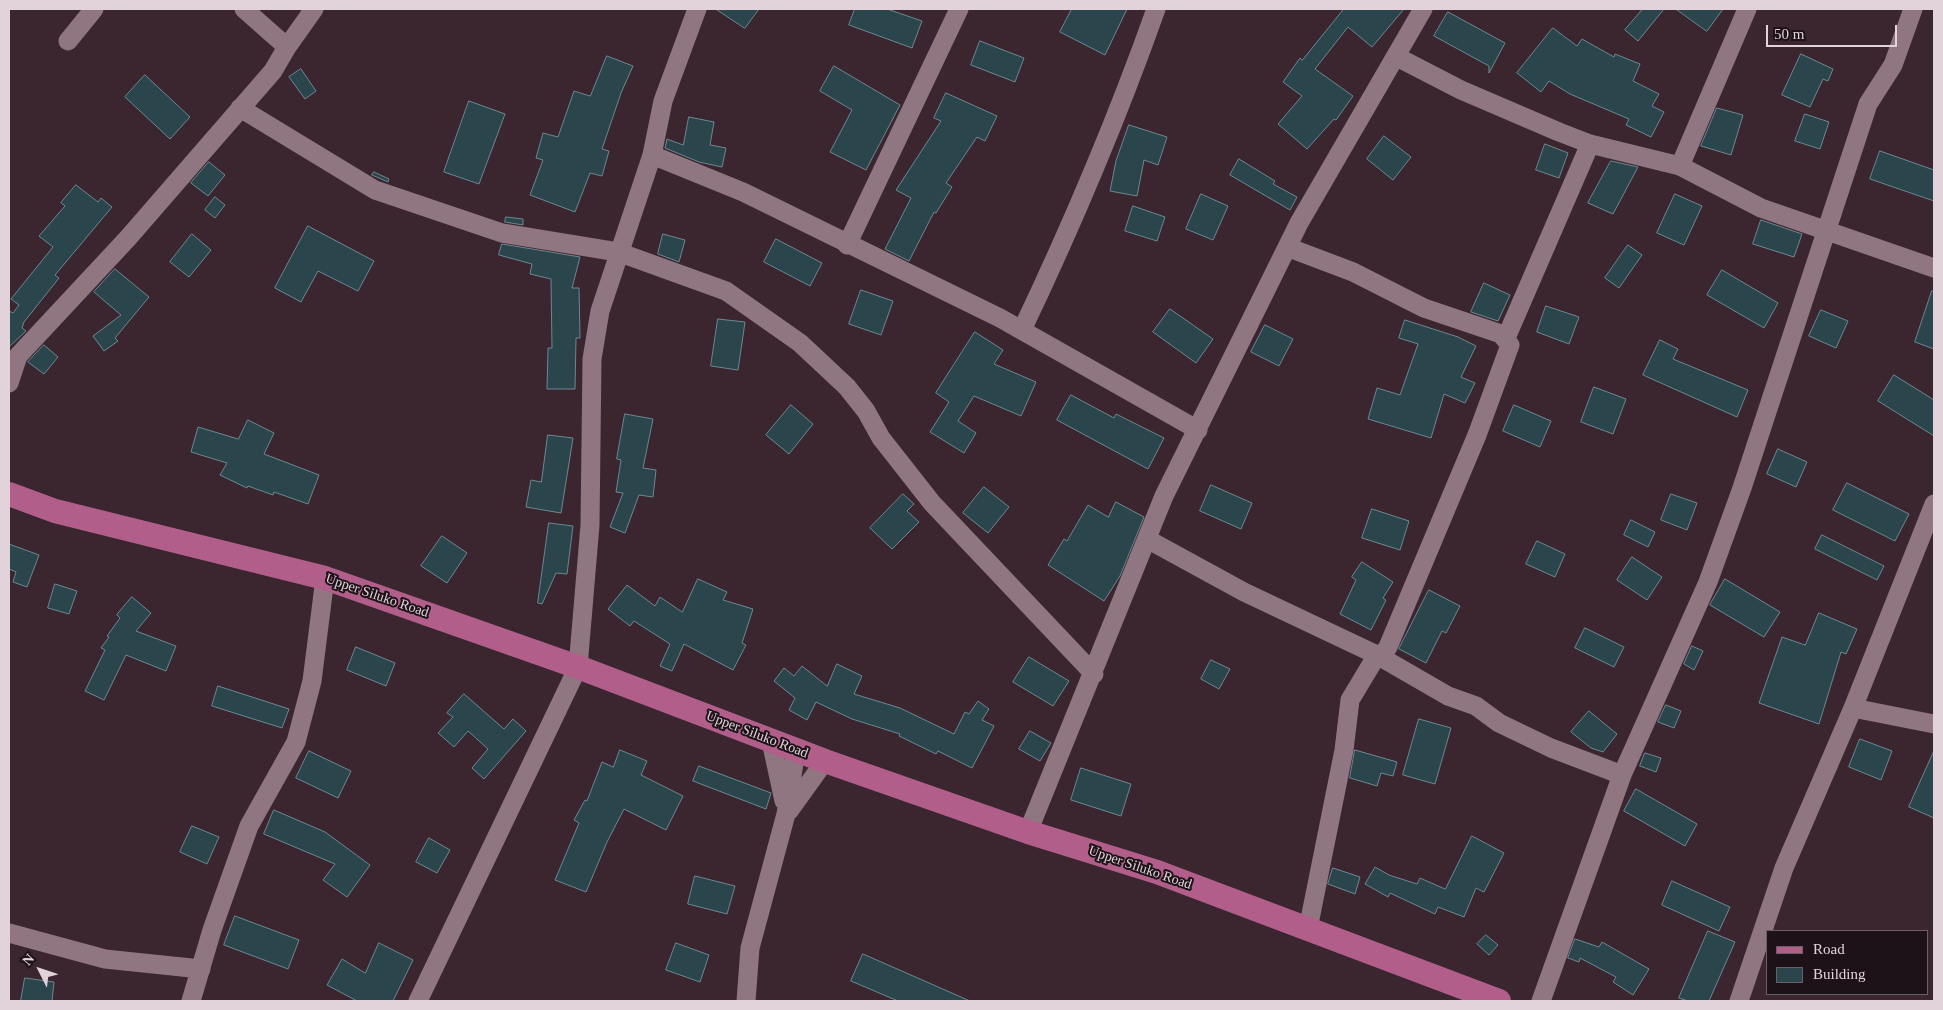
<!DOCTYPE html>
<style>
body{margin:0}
#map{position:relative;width:1943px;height:1010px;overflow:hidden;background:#3b2630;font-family:Georgia,serif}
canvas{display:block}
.frame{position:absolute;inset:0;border:10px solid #e1d3d9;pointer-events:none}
.legend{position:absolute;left:1766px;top:930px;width:162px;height:65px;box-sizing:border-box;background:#1c1217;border:1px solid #6b5f65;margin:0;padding:6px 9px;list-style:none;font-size:15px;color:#e1d3d9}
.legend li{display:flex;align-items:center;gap:10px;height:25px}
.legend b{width:25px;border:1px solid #6b5f65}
.north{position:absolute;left:15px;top:945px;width:50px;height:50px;-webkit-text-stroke:4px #1c1217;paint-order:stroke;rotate:311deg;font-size:14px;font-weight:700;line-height:20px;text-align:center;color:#e1d3d9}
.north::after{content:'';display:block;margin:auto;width:18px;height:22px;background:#e1d3d9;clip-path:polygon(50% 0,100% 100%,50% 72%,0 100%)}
.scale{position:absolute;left:1766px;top:25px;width:131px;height:22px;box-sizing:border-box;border:2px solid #e1d3d9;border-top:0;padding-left:6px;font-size:15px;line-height:18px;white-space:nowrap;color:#e1d3d9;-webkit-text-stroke:4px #1c1217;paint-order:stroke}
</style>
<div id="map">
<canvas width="1943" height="1010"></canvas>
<div class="frame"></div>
<ul class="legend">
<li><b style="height:6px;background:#b15f8a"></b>Road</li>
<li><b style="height:14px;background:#2a454c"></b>Building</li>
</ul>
<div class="north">N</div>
<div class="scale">50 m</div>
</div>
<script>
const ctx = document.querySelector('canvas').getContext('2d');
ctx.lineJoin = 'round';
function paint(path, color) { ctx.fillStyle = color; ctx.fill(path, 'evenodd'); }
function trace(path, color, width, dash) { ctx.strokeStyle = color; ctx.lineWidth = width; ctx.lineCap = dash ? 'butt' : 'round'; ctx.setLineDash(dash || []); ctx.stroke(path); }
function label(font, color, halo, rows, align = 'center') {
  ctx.font = font + ' Georgia,serif'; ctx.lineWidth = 4; ctx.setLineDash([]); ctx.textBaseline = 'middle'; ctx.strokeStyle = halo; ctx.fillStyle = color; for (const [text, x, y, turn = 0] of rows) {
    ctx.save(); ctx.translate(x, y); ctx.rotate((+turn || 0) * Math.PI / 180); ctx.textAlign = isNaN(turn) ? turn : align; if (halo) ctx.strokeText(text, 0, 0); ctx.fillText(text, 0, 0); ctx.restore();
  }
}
const building = new Path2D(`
 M 716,9 L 759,9 L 745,28 Z
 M 855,9 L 887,9 L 922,21 L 912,48 L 849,25 Z
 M 1072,9 L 1127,9 L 1105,55 L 1060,32 Z
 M 1344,9 L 1404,9 L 1372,47 L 1348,27 L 1315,69 L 1353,96 L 1336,120 L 1334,119 L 1307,149 L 1278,124 L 1302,96 L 1283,82 L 1300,58 L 1302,60 Z
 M 1643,9 L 1664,9 L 1638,41 L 1625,30 Z
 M 1676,9 L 1723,9 L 1707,31 Z
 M 1448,12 L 1505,43 L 1489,73 L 1489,66 L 1434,36 Z
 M 1553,28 L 1577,46 L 1582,39 L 1614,57 L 1615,54 L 1640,64 L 1633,81 L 1659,94 L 1652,106 L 1664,112 L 1651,137 L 1626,125 L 1629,119 L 1570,94 L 1549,81 L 1541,92 L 1517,73 Z
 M 980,41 L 1024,58 L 1015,82 L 971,65 Z
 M 1801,54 L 1833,69 L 1828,81 L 1823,79 L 1810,107 L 1782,95 Z
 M 607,56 L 633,66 L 621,93 L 602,149 L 609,151 L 602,176 L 590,173 L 575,212 L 530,195 L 543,160 L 536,158 L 543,133 L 558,137 L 574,91 L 590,96 Z
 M 834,66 L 900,105 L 866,170 L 830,152 L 852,110 L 820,91 Z
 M 301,69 L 316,91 L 305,99 L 289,77 Z
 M 145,75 L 190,117 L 170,139 L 125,97 Z
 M 946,93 L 997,116 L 985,141 L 977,137 L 946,183 L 952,187 L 936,213 L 934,212 L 909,261 L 885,249 L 911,198 L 896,190 L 941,121 L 934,118 Z
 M 469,101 L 505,114 L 479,184 L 444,172 Z
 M 1717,108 L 1743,115 L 1731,155 L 1701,146 Z
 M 1805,114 L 1829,122 L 1820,149 L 1795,141 Z
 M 689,117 L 714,122 L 710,145 L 726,148 L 722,167 L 699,162 L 665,148 L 667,139 L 683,145 Z
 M 1129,125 L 1167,137 L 1158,165 L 1144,160 L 1137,196 L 1110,191 L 1116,161 Z
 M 1384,136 L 1411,157 L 1393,180 L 1367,159 Z
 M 1545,144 L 1568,153 L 1559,178 L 1536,170 Z
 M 1880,151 L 1934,170 L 1934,201 L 1870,179 Z
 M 1239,159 L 1275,181 L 1273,184 L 1297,197 L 1290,210 L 1230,175 Z
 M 1611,161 L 1638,167 L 1613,214 L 1588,203 Z
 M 209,162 L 225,175 L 208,196 L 191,183 Z
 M 374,172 L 389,179 L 388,182 L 372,175 Z
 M 76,185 L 98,202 L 101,198 L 112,207 L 55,275 L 59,278 L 24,322 L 22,328 L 26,331 L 9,347 L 9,311 L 13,313 L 19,305 L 11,299 L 53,247 L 39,236 L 65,206 L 61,203 Z
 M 1201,194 L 1228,206 L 1213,240 L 1186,229 Z
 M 1675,194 L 1702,206 L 1684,245 L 1657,233 Z
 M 215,197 L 225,205 L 215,218 L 205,210 Z
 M 1133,206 L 1165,217 L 1157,241 L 1125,231 Z
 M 506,217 L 523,219 L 523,225 L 505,222 Z
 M 1761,220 L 1802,234 L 1794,257 L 1753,244 Z
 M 308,226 L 374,261 L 358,291 L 318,271 L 301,302 L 275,288 Z
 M 192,234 L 211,250 L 189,277 L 170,262 Z
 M 663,234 L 685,240 L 679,262 L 658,254 Z
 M 776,239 L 822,263 L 810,286 L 764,262 Z
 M 502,244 L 580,257 L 572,288 L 579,288 L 580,338 L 576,338 L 575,389 L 547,389 L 548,348 L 552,348 L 551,279 L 530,274 L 532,264 L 499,255 Z
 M 1628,245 L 1642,255 L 1619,288 L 1605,278 Z
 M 115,269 L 149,297 L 115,338 L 118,341 L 104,351 L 93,336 L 121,315 L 94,292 Z
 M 1722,270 L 1778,303 L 1764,328 L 1707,295 Z
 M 1484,283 L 1510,295 L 1498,321 L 1471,312 Z
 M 861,290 L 893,301 L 881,335 L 849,324 Z
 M 1932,291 L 1934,291 L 1934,349 L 1915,342 Z
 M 1546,306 L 1579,317 L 1569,344 L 1537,332 Z
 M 1170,309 L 1213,339 L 1196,363 L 1153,332 Z
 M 1821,310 L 1848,321 L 1836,348 L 1809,336 Z
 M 718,319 L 745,322 L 738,370 L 711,366 Z
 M 1405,320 L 1458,337 L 1476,346 L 1461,377 L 1475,383 L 1465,403 L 1444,394 L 1431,438 L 1368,419 L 1377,388 L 1400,395 L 1418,344 L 1399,338 Z
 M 1265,325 L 1293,339 L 1279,366 L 1251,352 Z
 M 975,332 L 1003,350 L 994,364 L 1036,382 L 1021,416 L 974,396 L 958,421 L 976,433 L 964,453 L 930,432 L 949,402 L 936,393 Z
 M 1660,340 L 1678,349 L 1673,359 L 1748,390 L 1737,417 L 1643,375 Z
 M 44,345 L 58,357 L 44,374 L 28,362 Z
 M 1894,375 L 1934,400 L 1934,436 L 1878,401 Z
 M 1594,387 L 1626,399 L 1613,434 L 1581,422 Z
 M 1071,395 L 1114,418 L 1116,414 L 1164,438 L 1148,469 L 1057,420 Z
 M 791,405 L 813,424 L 789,454 L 766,435 Z
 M 1514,405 L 1551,421 L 1540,447 L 1503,431 Z
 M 625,414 L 653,419 L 643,468 L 656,470 L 653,497 L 639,495 L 625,533 L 610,527 L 623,493 L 616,492 L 621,460 L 617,459 Z
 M 248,420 L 274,433 L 264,454 L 319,475 L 308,504 L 274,492 L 273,495 L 248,486 L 247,488 L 220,475 L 227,463 L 191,452 L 198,427 L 238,439 Z
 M 548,435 L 573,438 L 561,513 L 526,507 L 531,480 L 541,482 Z
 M 1778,449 L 1807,462 L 1796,487 L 1767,474 Z
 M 1847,483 L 1909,514 L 1895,541 L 1833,510 Z
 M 1211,485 L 1252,503 L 1241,529 L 1200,511 Z
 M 984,487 L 1009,507 L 988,533 L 963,513 Z
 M 903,494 L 914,504 L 907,511 L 919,522 L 892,549 L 870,528 Z
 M 1671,494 L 1697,503 L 1687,530 L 1661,520 Z
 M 1116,502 L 1144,517 L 1120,576 L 1104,601 L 1048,565 L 1064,539 L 1067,541 L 1088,505 L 1108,517 Z
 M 1372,509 L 1409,521 L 1400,550 L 1362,538 Z
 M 1631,520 L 1655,532 L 1648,547 L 1624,535 Z
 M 549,523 L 573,526 L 567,574 L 556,573 L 542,604 L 538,603 Z
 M 1822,535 L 1884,566 L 1877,580 L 1815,549 Z
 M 442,536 L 467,553 L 447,583 L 421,566 Z
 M 1537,541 L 1565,554 L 1555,577 L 1526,564 Z
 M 9,544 L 39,555 L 27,587 L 13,582 L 16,572 L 9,569 Z
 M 1632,557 L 1662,577 L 1647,600 L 1617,580 Z
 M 1362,562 L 1393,582 L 1383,598 L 1386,600 L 1371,630 L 1340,614 L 1356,580 L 1352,577 Z
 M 698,579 L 727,592 L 723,600 L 753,609 L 742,643 L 746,645 L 733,670 L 684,644 L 672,671 L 660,666 L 670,644 L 634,621 L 630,626 L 608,609 L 627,585 L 655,606 L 660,597 L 682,612 Z
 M 1725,579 L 1780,612 L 1764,637 L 1710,605 Z
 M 55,584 L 77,591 L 69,614 L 48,608 Z
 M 1429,590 L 1460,606 L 1446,633 L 1442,631 L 1426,663 L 1399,649 Z
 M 132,597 L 151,613 L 136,631 L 176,646 L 166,671 L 126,655 L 104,700 L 85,691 L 105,650 L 101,648 L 109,637 L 107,636 L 120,618 L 117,615 Z
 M 1819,613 L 1857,629 L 1846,654 L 1841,652 L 1819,724 L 1759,703 L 1782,637 L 1805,645 Z
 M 1585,628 L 1624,647 L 1614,667 L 1575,648 Z
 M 1692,646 L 1703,651 L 1694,670 L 1684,664 Z
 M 356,647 L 395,663 L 386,686 L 347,670 Z
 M 1029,657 L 1069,681 L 1053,706 L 1013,682 Z
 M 1211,660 L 1230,669 L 1219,689 L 1201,679 Z
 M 837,664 L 862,676 L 854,694 L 900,708 L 954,734 L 965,712 L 969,714 L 978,701 L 989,709 L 982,720 L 994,726 L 972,768 L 938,751 L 936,754 L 899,736 L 900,734 L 852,719 L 816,702 L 807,720 L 789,710 L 795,698 L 774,681 L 784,668 L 794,676 L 802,666 L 827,686 Z
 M 218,686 L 289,709 L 282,728 L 212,706 Z
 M 464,694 L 504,729 L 513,719 L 526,731 L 484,779 L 472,768 L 488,749 L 468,731 L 454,747 L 438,733 L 453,717 L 447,713 Z
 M 1666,705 L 1681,711 L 1674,728 L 1658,722 Z
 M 1589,711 L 1617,734 L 1603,752 L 1591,748 L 1571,732 Z
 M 1419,719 L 1451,728 L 1435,784 L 1403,775 Z
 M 1030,731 L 1051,743 L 1040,761 L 1019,749 Z
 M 1860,739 L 1892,751 L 1881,780 L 1849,767 Z
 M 620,750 L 647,761 L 641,775 L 683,796 L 666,830 L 624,809 L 607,842 L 586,892 L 555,880 L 579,823 L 574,820 L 585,800 L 587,801 L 602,762 L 613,767 Z
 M 1355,750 L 1397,762 L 1393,776 L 1381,773 L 1377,786 L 1350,778 Z
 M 309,751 L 351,771 L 338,798 L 296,778 Z
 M 1934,751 L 1934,818 L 1909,807 Z
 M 1645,753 L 1661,758 L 1656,772 L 1640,766 Z
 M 699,766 L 771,793 L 766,809 L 693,781 Z
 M 1081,768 L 1131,784 L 1121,816 L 1071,800 Z
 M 1636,789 L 1697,824 L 1685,846 L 1624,811 Z
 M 274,810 L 325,832 L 370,865 L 347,897 L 323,880 L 335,864 L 264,834 Z
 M 192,826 L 219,837 L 207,864 L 180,852 Z
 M 1472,836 L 1504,853 L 1484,892 L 1476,888 L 1464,917 L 1438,907 L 1435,914 L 1390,893 L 1388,897 L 1365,884 L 1375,867 L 1389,875 L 1417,884 L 1420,878 L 1445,889 Z
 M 429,838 L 450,850 L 437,873 L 416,862 Z
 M 1333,868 L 1360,877 L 1355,894 L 1328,884 Z
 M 695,876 L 735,886 L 727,914 L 688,904 Z
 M 1672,881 L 1730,907 L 1719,931 L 1662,905 Z
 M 235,916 L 299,940 L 288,969 L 224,945 Z
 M 1708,931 L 1735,942 L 1709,1001 L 1688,1001 L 1679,998 Z
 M 1486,935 L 1498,945 L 1489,955 L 1477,944 Z
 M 1575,939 L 1599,947 L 1602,942 L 1649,969 L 1633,995 L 1613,982 L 1616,977 L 1580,958 L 1579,962 L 1568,958 Z
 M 379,943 L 413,960 L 393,1001 L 357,1001 L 327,985 L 342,959 L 365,973 Z
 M 676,943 L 709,955 L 700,982 L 666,970 Z
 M 863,954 L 970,1001 L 898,1001 L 851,981 Z
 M 25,978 L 54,982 L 52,1001 L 21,1001 Z`);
paint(building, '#2a454c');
trace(building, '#6c8890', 1);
trace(new Path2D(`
 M 244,9 L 287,47
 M 68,41 L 94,9
 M 1397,57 L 1461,90 L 1559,132 L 1590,144 L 1680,166 L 1761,208 L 1934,268
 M 240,108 L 375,190 L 502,233 L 618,252 L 726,291 L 800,343 L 847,387 L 866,411 L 881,438 L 932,503 L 1094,674
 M 652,155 L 743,192 L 1000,318 L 1198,430
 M 1680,166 L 1747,9
 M 847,245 L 959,9
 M 1022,330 C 1072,225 1117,119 1156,9
 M 1506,338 L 1590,144
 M 9,383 L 18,356 L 128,238 L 273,71 L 287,47 L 314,9
 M 1147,539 L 1244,592 L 1377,655 L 1384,653 L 1388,647 L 1477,435 L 1510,345 L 1501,334 L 1424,308 L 1353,272 L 1287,247
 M 1853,708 L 1934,724
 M 771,741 L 784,801
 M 789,811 L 825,761
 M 1028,832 L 1164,496 L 1299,223 L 1423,9
 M 1308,929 L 1344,750 L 1350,700 L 1377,655 L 1448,696 L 1476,706 L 1499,723 L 1551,748 L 1622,775
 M 9,933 L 105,959 L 201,969
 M 191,1001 L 212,930 L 249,826 L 296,742 L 312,681 L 325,578
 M 418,1001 L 578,667 L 590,525 L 592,359 L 600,311 L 652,155 L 663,101 L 697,9
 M 746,1001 L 750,948 L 786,814 L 796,750
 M 1541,1001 L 1622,775 L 1708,582 L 1742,488 L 1868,104 L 1893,65 L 1913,9
 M 1739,1001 L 1784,868 L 1853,708 L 1934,504`), '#8f7681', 19);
trace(new Path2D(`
 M 9,494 L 55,511 L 325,578 L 578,667 L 825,761 L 1028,832 L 1157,872 L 1499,1001`), '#b15f8a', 24);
label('14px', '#e1d3d9', '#1c1217', [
 ["Upper Siluko Road",377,596,19],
 ["Upper Siluko Road",757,735,21],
 ["Upper Siluko Road",1140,868,19]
]);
</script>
